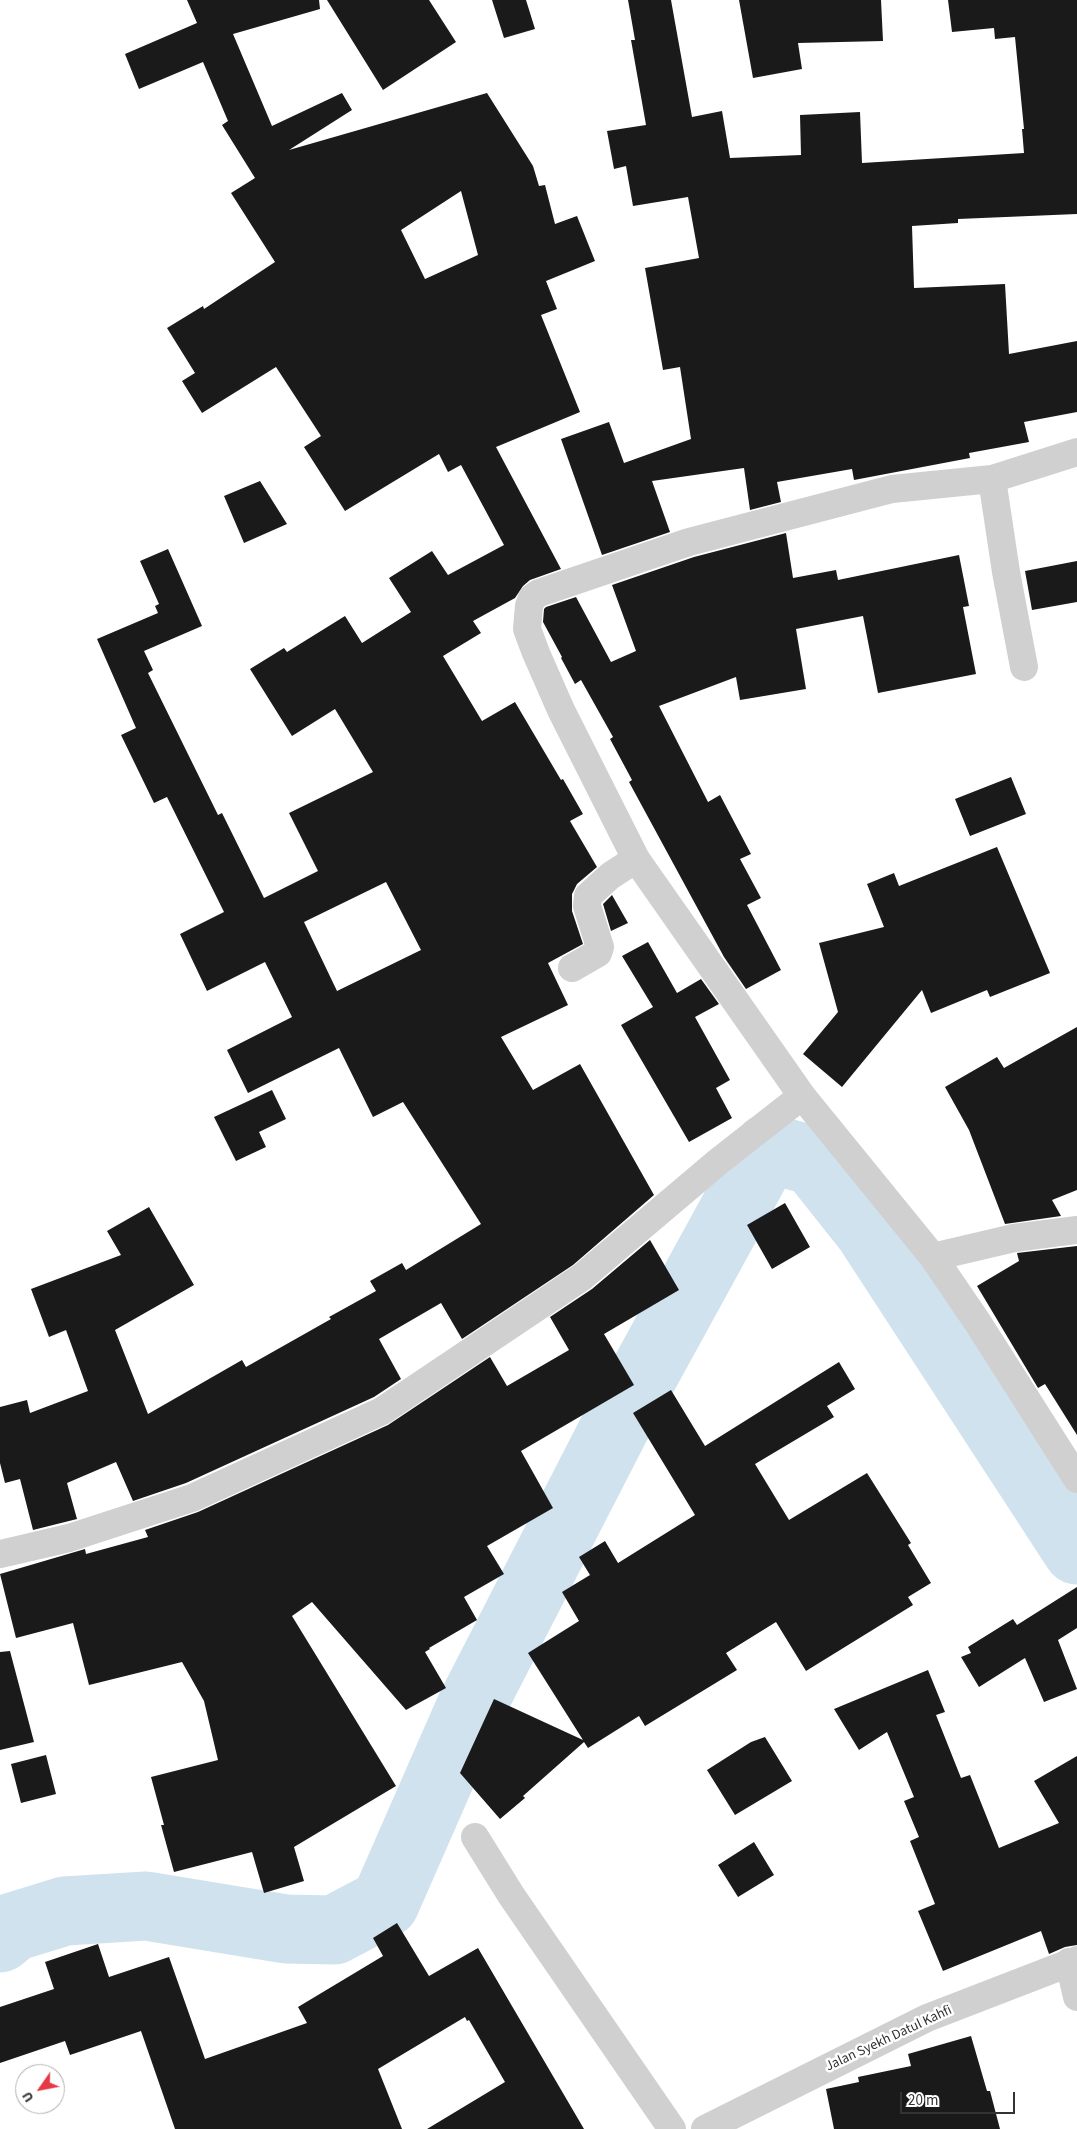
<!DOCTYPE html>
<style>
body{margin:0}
#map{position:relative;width:1077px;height:2129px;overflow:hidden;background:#fff;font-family:"Source Sans 3",sans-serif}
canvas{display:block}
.north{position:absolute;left:15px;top:2064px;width:50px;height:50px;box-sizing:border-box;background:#fff;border:1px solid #adadad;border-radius:50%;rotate:237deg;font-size:14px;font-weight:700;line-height:20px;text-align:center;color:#333}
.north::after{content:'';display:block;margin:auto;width:18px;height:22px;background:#e63946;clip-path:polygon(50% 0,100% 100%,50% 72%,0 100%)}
.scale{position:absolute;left:900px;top:2092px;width:115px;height:22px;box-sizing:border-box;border:2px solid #333;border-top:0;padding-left:6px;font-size:15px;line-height:18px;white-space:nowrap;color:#333;-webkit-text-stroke:4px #fff;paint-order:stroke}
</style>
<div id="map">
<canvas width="1077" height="2129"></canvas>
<div class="north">U</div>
<div class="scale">20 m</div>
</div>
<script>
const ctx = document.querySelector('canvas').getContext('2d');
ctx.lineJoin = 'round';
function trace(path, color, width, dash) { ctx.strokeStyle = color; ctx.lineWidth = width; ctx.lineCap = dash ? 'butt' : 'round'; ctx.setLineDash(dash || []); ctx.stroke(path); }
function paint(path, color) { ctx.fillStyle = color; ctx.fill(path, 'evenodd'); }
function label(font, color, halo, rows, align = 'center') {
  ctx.font = font + ' "Source Sans 3",sans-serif'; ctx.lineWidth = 5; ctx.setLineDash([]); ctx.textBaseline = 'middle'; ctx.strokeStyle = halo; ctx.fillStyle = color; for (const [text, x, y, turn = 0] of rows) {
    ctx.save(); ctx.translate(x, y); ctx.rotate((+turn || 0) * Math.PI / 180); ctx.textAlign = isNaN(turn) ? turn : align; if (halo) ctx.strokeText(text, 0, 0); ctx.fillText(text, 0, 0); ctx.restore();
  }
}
trace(new Path2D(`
 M 0,1938 L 13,1927 L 65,1911 L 146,1906 L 286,1929 L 334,1930 L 385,1903 L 470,1709 L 615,1427 L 768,1148 L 814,1161 L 868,1229 L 1077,1550`), '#cfe2ee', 69);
paint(new Path2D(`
 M 187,0 L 319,0 L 320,9 L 233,34 L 272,126 L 342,93 L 352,110 L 289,150 L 487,93 L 533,166 L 539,186 L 545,185 L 555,224 L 577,216 L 595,261 L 546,281 L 557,309 L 541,315 L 580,412 L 496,447 L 561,569 L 530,580 L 523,586 L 515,598 L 473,621 L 481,633 L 443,656 L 482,721 L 515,702 L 561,780 L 563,779 L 583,814 L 570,821 L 597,867 L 577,884 L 572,894 L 572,911 L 583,944 L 548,963 L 568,1005 L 501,1037 L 533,1090 L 580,1064 L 654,1195 L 573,1265 L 462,1339 L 441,1303 L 379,1339 L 401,1379 L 374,1397 L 186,1483 L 133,1501 L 116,1462 L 67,1483 L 77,1519 L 33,1530 L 20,1479 L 5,1483 L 0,1463 L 0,1407 L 27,1400 L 30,1413 L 88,1391 L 66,1330 L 49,1337 L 31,1289 L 121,1255 L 107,1231 L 149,1207 L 194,1285 L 115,1330 L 148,1414 L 242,1360 L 246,1367 L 331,1319 L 329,1317 L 376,1291 L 370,1281 L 402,1263 L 406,1270 L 481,1224 L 403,1102 L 373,1117 L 339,1048 L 248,1093 L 227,1050 L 292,1017 L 265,962 L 207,991 L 180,934 L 224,912 L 167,797 L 154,803 L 121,735 L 136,728 L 97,639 L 158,613 L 155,606 L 159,604 L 140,561 L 168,549 L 202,626 L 144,651 L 153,670 L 148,673 L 218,815 L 222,813 L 264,898 L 318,871 L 289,813 L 373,772 L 335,709 L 292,736 L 250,669 L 284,648 L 287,652 L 345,616 L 362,643 L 411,612 L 389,578 L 432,551 L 448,575 L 504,545 L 461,465 L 448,472 L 439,454 L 345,511 L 304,447 L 321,436 L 276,367 L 202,413 L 182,381 L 195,373 L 167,328 L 203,306 L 204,309 L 275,262 L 231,193 L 255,178 L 222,125 L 228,121 L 203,62 L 139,89 L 125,54 L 197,23 ZM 461,191 L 478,255 L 425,279 L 401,230 ZM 386,882 L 421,950 L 337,991 L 304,922 Z
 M 327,0 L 429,0 L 456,42 L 383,90 Z
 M 492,0 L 526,0 L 535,29 L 504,38 Z
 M 628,0 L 671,0 L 692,117 L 722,111 L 730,158 L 801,155 L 800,115 L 860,112 L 862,163 L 1024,153 L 1022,129 L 1024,129 L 1015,37 L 995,39 L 994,28 L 952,32 L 948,0 L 1077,0 L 1077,214 L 958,219 L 958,223 L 912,226 L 914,288 L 1005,284 L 1009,354 L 1077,341 L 1077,412 L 1024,422 L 1029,442 L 969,453 L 970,458 L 854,480 L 852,469 L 777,482 L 781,502 L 750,510 L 744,468 L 652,481 L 670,532 L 602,555 L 561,439 L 609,422 L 624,463 L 691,439 L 680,367 L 663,370 L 645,268 L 699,258 L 688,197 L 633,206 L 626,166 L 614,169 L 607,131 L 646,125 L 631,40 L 635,40 Z
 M 739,0 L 881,0 L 883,41 L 798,43 L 802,69 L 753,78 Z
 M 260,481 L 287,524 L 244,543 L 224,496 Z
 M 786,533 L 793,578 L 836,570 L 838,580 L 959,555 L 969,606 L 963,607 L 976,674 L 878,693 L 863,616 L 796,629 L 806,689 L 740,700 L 736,677 L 659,706 L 708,802 L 720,795 L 751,854 L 740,859 L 761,898 L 747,905 L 781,970 L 746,989 L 724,957 L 629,782 L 632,780 L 610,739 L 613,737 L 581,680 L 575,684 L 561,658 L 562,657 L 543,622 L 544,609 L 546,607 L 576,597 L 611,662 L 636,651 L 612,585 L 694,557 Z
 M 1077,561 L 1077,602 L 1032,610 L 1025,571 Z
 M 1011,777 L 1026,814 L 970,836 L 955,799 Z
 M 997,847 L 1050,973 L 990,997 L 987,990 L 931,1013 L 922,990 L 842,1087 L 803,1054 L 838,1012 L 819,943 L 884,927 L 867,884 L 894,873 L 899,886 Z
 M 612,895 L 628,923 L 611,931 L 603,904 Z
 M 648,942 L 677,993 L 701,979 L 719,1004 L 695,1017 L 730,1080 L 716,1088 L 732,1118 L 689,1142 L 621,1025 L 653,1007 L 622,956 Z
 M 1077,1027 L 1077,1190 L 1052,1200 L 1061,1216 L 1005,1224 L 969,1130 L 945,1087 L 997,1057 L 1004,1068 Z
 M 272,1090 L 286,1119 L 259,1132 L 266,1147 L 236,1161 L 214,1117 Z
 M 785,1203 L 810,1247 L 772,1269 L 747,1225 Z
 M 650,1240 L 679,1290 L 604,1334 L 634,1385 L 521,1451 L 553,1508 L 487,1546 L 504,1574 L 464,1597 L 477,1620 L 429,1648 L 430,1649 L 425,1652 L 446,1688 L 406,1710 L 312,1602 L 292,1616 L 396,1786 L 294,1847 L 304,1881 L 264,1893 L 252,1852 L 174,1872 L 161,1825 L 164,1825 L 151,1777 L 218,1760 L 204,1701 L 182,1662 L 89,1685 L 73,1623 L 16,1638 L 0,1574 L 85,1549 L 86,1554 L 148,1537 L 145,1530 L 198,1512 L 388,1425 L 490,1357 L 507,1386 L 569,1350 L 550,1317 L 592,1289 Z
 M 1077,1246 L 1077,1435 L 1045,1384 L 1038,1388 L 977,1286 L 1019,1261 L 1017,1253 Z
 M 839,1362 L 855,1389 L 827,1406 L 834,1417 L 755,1464 L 789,1520 L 867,1473 L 911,1543 L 908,1545 L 931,1583 L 908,1597 L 913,1605 L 806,1671 L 776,1622 L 726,1653 L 737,1670 L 645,1726 L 639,1716 L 588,1748 L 584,1742 L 523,1796 L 525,1798 L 500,1819 L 460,1773 L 494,1699 L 583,1740 L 528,1653 L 579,1621 L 562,1592 L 590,1575 L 579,1557 L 605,1541 L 618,1563 L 695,1515 L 633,1413 L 671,1390 L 705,1446 Z
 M 1077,1587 L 1077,1628 L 1058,1640 L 1077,1689 L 1044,1702 L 1025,1658 L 979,1687 L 961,1657 L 971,1653 L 968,1647 L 1013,1619 L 1017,1625 Z
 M 10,1651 L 34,1742 L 0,1750 L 0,1652 Z
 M 928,1670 L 945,1712 L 936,1715 L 961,1778 L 970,1775 L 999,1848 L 1059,1823 L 1034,1781 L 1077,1756 L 1077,1945 L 1065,1947 L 1049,1954 L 1041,1931 L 943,1971 L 918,1911 L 935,1904 L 910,1841 L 919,1837 L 904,1801 L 914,1797 L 887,1732 L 859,1750 L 834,1709 Z
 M 765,1737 L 792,1781 L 735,1815 L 707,1770 L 751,1742 Z
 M 46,1755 L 56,1794 L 21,1803 L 11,1764 Z
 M 754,1842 L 774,1875 L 738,1897 L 718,1865 Z
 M 397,1923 L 429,1976 L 478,1948 L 584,2129 L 427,2129 L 505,2082 L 469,2020 L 467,2021 L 465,2017 L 378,2069 L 402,2129 L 175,2129 L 141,2031 L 70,2055 L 65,2041 L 0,2063 L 0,2007 L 54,1989 L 45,1962 L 98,1944 L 109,1977 L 169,1957 L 205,2059 L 307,2023 L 298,2007 L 383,1956 L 373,1938 Z
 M 971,2036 L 987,2091 L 990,2091 L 1000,2129 L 834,2129 L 826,2089 L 859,2082 L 858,2077 L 911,2066 L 908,2054 Z`), '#1a1a1a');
trace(new Path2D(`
 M 1077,452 L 992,479 L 892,489 L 689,542 L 539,593 L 532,598 L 529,606 L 527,629 L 536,653 L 561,710 L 636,859 L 802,1096 L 933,1257 L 978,1323 L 1077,1479
 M 992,479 L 1006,572 L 1024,667
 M 572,968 L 598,953 L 600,947 L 587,906 L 588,896 L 610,876 L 636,859
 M 933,1257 L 1014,1238 L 1077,1230
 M 0,1554 L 69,1538 L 192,1498 L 382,1411 L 582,1277 L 719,1161 L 802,1096
 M 475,1837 L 511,1895 L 672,2129
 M 1069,1962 L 1077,1997`), '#d0d0d0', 28);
trace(new Path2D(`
 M 705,2129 L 927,2018 L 1077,1960`), '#d0d0d0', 28);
label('14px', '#333', '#fff', [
 ["Jalan Syekh Datul Kahfi",889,2039,-25]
]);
</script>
